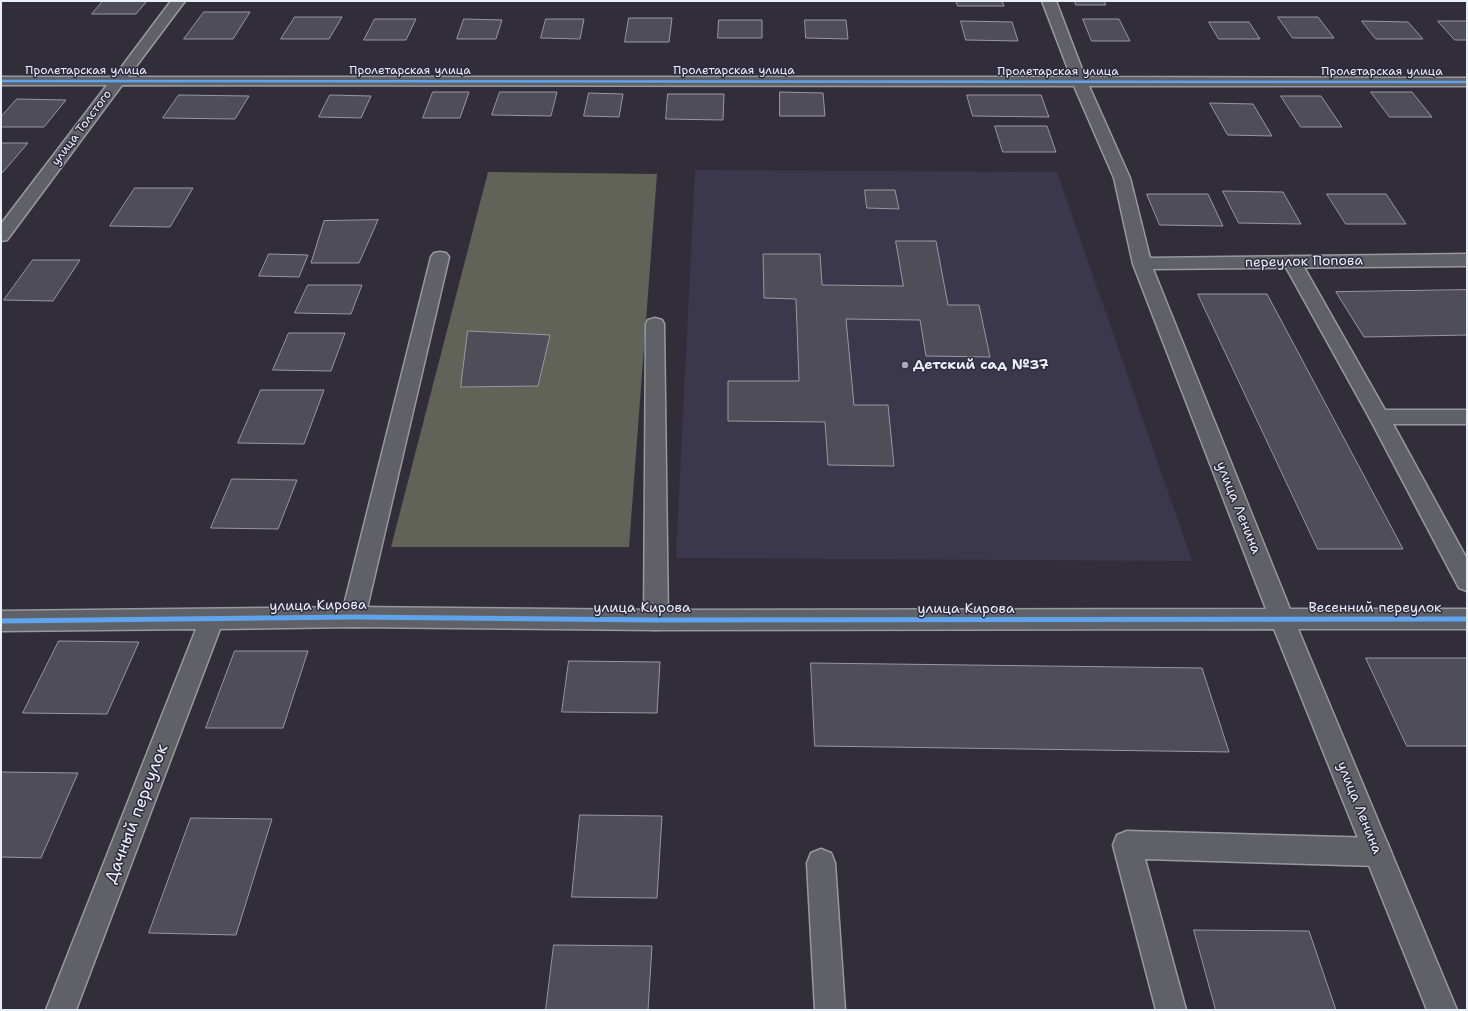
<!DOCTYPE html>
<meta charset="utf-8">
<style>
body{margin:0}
#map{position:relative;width:1468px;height:1011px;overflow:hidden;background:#312e39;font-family:"Shantell Sans",sans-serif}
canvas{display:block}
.frame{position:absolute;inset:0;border:2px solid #e8f1f8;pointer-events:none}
</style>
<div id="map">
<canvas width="1468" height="1011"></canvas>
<div class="frame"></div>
</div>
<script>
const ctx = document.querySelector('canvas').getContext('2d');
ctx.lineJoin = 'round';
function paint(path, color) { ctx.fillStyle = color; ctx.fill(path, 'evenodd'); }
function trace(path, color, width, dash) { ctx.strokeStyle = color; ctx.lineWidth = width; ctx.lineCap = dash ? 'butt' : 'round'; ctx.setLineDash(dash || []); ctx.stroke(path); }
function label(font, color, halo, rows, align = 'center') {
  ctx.font = font + ' "Shantell Sans",sans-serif'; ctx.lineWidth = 3; ctx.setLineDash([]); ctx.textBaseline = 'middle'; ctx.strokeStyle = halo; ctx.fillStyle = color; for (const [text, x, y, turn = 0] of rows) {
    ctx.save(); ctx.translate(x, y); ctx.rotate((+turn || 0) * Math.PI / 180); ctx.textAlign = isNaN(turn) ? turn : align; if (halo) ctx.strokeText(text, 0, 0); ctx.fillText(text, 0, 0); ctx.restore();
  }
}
paint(new Path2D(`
 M 695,170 L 1057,172 L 1192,561 L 676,558 Z`), '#3b384d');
paint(new Path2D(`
 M 488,172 L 657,174 L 629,547 L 391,547 Z`), '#616358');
const building = new Path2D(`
 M 103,1 L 147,1 L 136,14 L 92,14 Z
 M 956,1 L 1002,1 L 1004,6 L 958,6 Z
 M 1075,1 L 1104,1 L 1106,5 L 1076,5 Z
 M 204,12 L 250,12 L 233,39 L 184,39 Z
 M 295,17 L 342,17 L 329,39 L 281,39 Z
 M 1278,17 L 1318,17 L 1334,38 L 1293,38 Z
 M 629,18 L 672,18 L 669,42 L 625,42 Z
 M 375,19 L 416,19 L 406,40 L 364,40 Z
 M 464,19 L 502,20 L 496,39 L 457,39 Z
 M 546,19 L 584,19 L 580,39 L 541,38 Z
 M 1083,19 L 1119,19 L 1130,41 L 1092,41 Z
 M 719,20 L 762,20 L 762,38 L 718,38 Z
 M 805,20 L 846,20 L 848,39 L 806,38 Z
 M 961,21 L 1012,22 L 1018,41 L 966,40 Z
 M 1362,21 L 1408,22 L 1423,39 L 1376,39 Z
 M 1438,21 L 1467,21 L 1467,40 L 1455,40 Z
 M 1209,22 L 1249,22 L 1260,39 L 1219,39 Z
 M 433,92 L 469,92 L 460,118 L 423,118 Z
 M 500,92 L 557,92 L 551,116 L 492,115 Z
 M 780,92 L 823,93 L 825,116 L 780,116 Z
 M 1371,92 L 1412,92 L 1432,117 L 1390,117 Z
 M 589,93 L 623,94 L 619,117 L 584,116 Z
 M 668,94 L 724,94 L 723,120 L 666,119 Z
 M 179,95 L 249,96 L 235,119 L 163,118 Z
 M 330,95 L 371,96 L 361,118 L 319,117 Z
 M 967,95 L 1041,95 L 1049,117 L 973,116 Z
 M 1281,96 L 1321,96 L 1342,127 L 1301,127 Z
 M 17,99 L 66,100 L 44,127 L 1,127 L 1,117 Z
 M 1210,103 L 1253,104 L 1272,136 L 1228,135 Z
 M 995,126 L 1047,126 L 1056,152 L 1003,152 Z
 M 1,143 L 28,143 L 3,172 L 1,172 Z
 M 135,188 L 193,188 L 170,227 L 110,226 Z
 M 865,190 L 895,190 L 899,209 L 867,208 Z
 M 1223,191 L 1283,192 L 1301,224 L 1239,223 Z
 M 1147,194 L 1208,194 L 1223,226 L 1160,225 Z
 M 1327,194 L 1386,194 L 1406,224 L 1346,224 Z
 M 378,220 L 359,263 L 311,263 L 324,221 Z
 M 896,241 L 936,241 L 948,305 L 979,305 L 990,357 L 926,356 L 920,320 L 846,319 L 854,405 L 888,405 L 894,466 L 828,465 L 825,422 L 728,421 L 728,381 L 799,381 L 796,299 L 764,298 L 763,254 L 820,254 L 822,285 L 903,286 Z
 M 269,254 L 308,255 L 299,277 L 259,276 Z
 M 33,260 L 80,260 L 53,301 L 4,300 Z
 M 308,285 L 362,285 L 351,314 L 295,313 Z
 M 1467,290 L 1467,335 L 1364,337 L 1336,292 Z
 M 1198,294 L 1267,294 L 1403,549 L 1318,549 Z
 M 468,331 L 550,335 L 538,386 L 461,387 Z
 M 289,333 L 345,333 L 331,371 L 273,370 Z
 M 261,390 L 324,390 L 304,444 L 238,443 Z
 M 232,479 L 297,480 L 278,529 L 211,528 Z
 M 59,641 L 139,642 L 107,714 L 23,713 Z
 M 235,651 L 308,651 L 283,728 L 206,728 Z
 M 1366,658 L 1467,658 L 1467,746 L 1407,746 Z
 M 569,661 L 660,662 L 657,713 L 562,712 Z
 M 811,663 L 1202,668 L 1229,752 L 815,746 Z
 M 1,772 L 78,773 L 41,858 L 1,857 Z
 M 580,815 L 662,816 L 657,898 L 572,897 Z
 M 191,818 L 272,819 L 236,935 L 149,933 Z
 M 1194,930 L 1309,931 L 1336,1010 L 1216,1010 Z
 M 554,945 L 652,946 L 648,1010 L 546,1010 Z`);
paint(building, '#4f4d58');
trace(building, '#98999f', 1);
const service = new Path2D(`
 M 440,252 L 446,253 L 449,257 L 365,617 L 361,624 L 353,627 L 345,624 L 341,617 L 431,257 L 434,253 Z
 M 1292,256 L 1298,258 L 1301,262 L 1385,410 L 1467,410 L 1467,424 L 1393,424 L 1467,559 L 1467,591 L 1459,588 L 1369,417 L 1283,262 L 1286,258 Z
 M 655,318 L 662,320 L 664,324 L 668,620 L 664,627 L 656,630 L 648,627 L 644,620 L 646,324 L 648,320 Z
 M 1127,831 L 1377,838 L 1387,842 L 1391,852 L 1387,862 L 1377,866 L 1145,859 L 1186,1010 L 1156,1010 L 1113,845 L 1117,835 Z`);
const minor = new Path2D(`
 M 171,1 L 185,1 L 128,77 L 1071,77 L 1042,1 L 1056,1 L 1085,77 L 1467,78 L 1467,86 L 1089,86 L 1130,178 L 1150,258 L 1467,254 L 1467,266 L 1153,269 L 1290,609 L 1467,609 L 1467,629 L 1298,629 L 1457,1010 L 1427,1010 L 1274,629 L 656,630 L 353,627 L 220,629 L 76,1010 L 46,1010 L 196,629 L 1,631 L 1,611 L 353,607 L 656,610 L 1266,609 L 1133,264 L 1114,178 L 1074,86 L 122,85 L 7,240 L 1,241 L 1,224 L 107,85 L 1,85 L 1,77 L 114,77 Z
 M 821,849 L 831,853 L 835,863 L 845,1010 L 815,1010 L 807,863 L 811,853 Z`);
trace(service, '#98999f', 3);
trace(minor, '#98999f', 3);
paint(service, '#606067');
paint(minor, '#606067');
trace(new Path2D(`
 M 1,81 L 1467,82`), '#60a3ed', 2.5);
trace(new Path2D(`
 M 1,621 L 353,617 L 656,620 L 1467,619`), '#60a3ed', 5);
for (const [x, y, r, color] of [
 [905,365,4,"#a8adb5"]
]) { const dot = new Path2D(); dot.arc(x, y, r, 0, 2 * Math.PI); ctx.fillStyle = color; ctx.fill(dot); trace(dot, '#2f2a3d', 1.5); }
label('12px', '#e8f1f8', '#2f2a3d', [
 ["Пролетарская улица",86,71],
 ["Пролетарская улица",410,71],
 ["Пролетарская улица",734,71],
 ["Пролетарская улица",1058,72],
 ["Пролетарская улица",1382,72],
 ["улица Толстого",82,128,-53]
]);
label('14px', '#e8f1f8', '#2f2a3d', [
 ["переулок Попова",1304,262,-1],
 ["улица Ленина",1238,508,68],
 ["улица Кирова",318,606,-1],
 ["улица Кирова",642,608],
 ["Весенний переулок",1375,608],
 ["улица Кирова",966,609],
 ["улица Ленина",1359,808,68]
]);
label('bold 14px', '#e8f1f8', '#2f2a3d', [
 ["Детский сад №37",913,365]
], 'left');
label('17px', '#e8f1f8', '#2f2a3d', [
 ["Дачный переулок",137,814,-69]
]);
</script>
